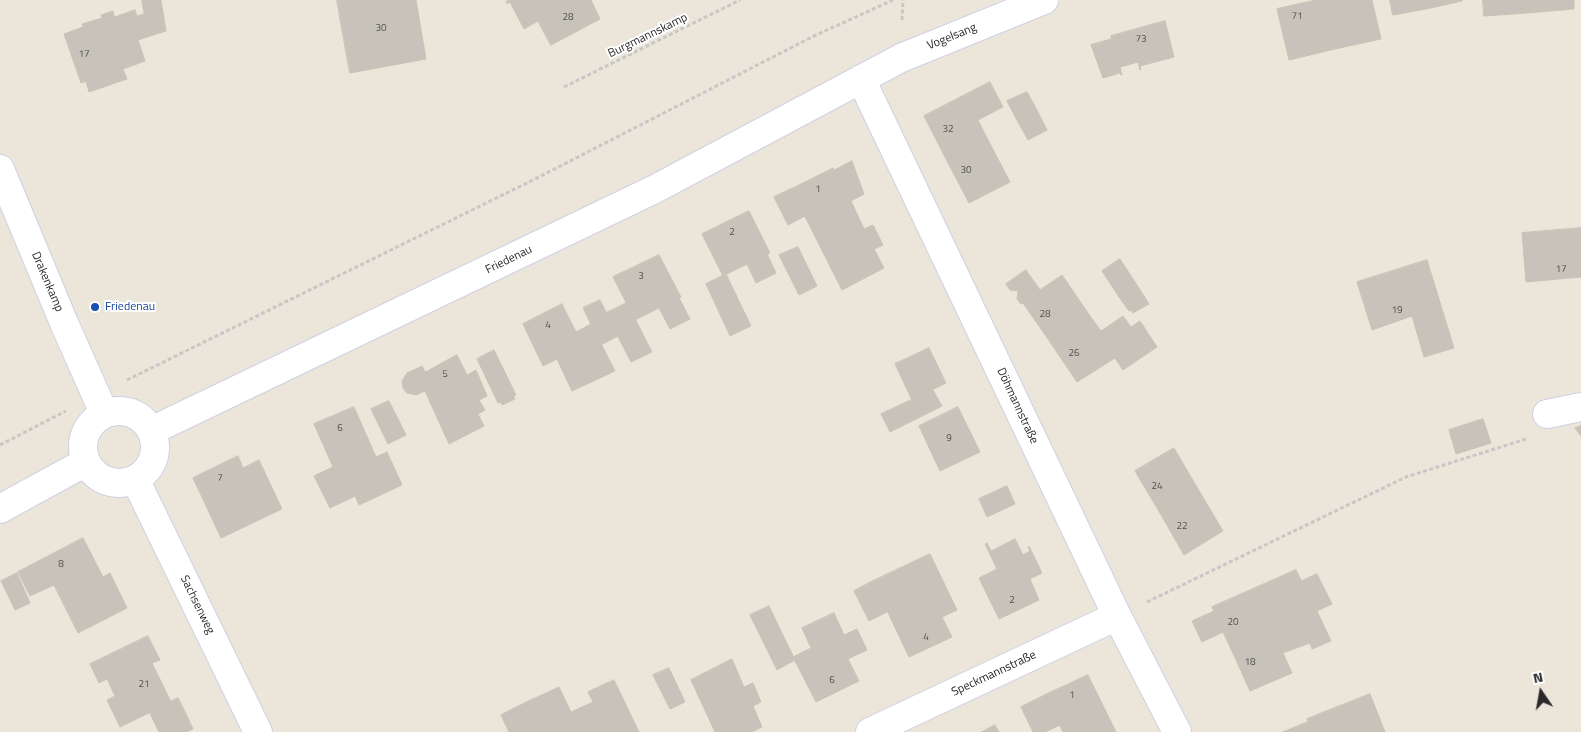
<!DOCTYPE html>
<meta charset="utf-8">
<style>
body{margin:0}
#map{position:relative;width:1581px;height:732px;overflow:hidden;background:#ece6da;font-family:"Titillium Web",sans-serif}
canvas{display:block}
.north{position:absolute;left:1516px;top:667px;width:50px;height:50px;-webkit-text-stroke:4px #fff;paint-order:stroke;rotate:348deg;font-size:14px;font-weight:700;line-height:20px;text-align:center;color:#292929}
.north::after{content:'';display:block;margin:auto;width:18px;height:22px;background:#292929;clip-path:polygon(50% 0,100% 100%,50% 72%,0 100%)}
</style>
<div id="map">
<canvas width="1581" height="732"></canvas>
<div class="north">N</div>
</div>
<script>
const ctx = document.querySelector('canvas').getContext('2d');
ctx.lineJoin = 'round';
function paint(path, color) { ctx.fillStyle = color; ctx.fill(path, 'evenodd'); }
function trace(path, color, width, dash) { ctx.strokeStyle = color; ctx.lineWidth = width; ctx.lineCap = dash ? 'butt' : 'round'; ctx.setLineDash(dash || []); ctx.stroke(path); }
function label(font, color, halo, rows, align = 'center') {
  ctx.font = font + ' "Titillium Web",sans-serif'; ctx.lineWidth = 4; ctx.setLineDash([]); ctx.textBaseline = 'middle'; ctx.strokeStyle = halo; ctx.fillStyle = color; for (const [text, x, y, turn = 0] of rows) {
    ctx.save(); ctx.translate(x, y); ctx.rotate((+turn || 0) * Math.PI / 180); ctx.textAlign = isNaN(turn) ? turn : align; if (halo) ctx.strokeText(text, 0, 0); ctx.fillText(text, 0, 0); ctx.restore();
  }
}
const building = new Path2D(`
 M 142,0 L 161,0 L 166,31 L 144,38 L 137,16 L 144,14 Z
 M 337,0 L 416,0 L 426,59 L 350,73 Z
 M 509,0 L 527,0 L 538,21 L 524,29 L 510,2 L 507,4 L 506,2 Z
 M 527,0 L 591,0 L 600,19 L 551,45 Z
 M 1316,0 L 1322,0 L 1335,49 L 1289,60 L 1277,9 Z
 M 1322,0 L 1372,0 L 1381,39 L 1335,49 Z
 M 1390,0 L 1425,0 L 1426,9 L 1393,15 Z
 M 1425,0 L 1462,0 L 1462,1 L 1426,9 Z
 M 1483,0 L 1526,0 L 1527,13 L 1484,16 Z
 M 1526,0 L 1574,0 L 1574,9 L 1527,13 Z
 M 135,10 L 144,38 L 138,40 L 145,61 L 123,69 L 127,79 L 89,92 L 86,81 L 81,83 L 64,34 L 83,27 L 82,24 L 102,18 L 101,15 L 113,11 L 114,17 Z
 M 1165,21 L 1174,57 L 1140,66 L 1141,69 L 1140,70 L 1138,62 L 1120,67 L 1122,75 L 1121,75 L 1111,36 Z
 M 1112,39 L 1120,73 L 1103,78 L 1091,45 Z
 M 990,82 L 1003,107 L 978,120 L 987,138 L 946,159 L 924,116 Z
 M 1027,92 L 1038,112 L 1018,122 L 1007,101 Z
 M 1038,112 L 1047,130 L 1028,140 L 1018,122 Z
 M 987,138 L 1010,182 L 969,203 L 946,159 Z
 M 852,161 L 864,194 L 851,201 L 864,229 L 873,225 L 883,245 L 874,249 L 884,268 L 842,290 L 791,189 L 833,168 L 834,170 Z
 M 791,189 L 805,216 L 788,225 L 774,197 Z
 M 749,211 L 770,253 L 767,254 L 776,273 L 756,283 L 747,264 L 723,276 L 702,234 Z
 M 1581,228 L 1581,277 L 1526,282 L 1522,233 Z
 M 798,247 L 817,286 L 799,295 L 779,255 Z
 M 659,255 L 681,297 L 679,298 L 690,319 L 670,329 L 659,308 L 635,320 L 613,277 Z
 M 1120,259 L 1137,285 L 1119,297 L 1102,271 Z
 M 1427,260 L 1454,348 L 1424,357 L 1412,316 L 1372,330 L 1357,282 Z
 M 1026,270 L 1040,290 L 1062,275 L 1090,316 L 1050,342 L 1023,303 L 1021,304 L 1017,299 L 1018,291 L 1010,290 L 1006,284 Z
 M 726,274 L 751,326 L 730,336 L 706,284 Z
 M 1137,285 L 1149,304 L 1133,313 L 1131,310 L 1129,311 L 1119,297 Z
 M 600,300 L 618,336 L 601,345 L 583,308 Z
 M 627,303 L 652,352 L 631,362 L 606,313 Z
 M 562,304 L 576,332 L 591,324 L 615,371 L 572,391 L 557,359 L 543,366 L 523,324 Z
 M 1090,316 L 1101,331 L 1123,316 L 1131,327 L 1140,321 L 1157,347 L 1123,370 L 1115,358 L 1077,382 L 1050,342 Z
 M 929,348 L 946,383 L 912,400 L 895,364 Z
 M 494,350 L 516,395 L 513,396 L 515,399 L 502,405 L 501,402 L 498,403 L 477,359 Z
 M 457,355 L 467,375 L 476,370 L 487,396 L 479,400 L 485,410 L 478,414 L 484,426 L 449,444 L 425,391 L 416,395 L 407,393 L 403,388 L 402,381 L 407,373 L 422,366 L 425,372 Z
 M 933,390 L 942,406 L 890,432 L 881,414 Z
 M 389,401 L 406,435 L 388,444 L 371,409 Z
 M 354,407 L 376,457 L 387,452 L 402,485 L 359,505 L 355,496 L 330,508 L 314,476 L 333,467 L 314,424 Z
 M 958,407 L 980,452 L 940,471 L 919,426 Z
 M 1483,419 L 1491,443 L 1456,454 L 1449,430 Z
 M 1581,426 L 1581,436 L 1575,428 Z
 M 1174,448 L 1198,489 L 1160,513 L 1135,471 Z
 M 238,456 L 243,468 L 259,460 L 282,509 L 221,538 L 193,478 Z
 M 1007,486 L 1015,504 L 987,517 L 979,499 Z
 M 1198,489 L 1223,531 L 1184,555 L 1160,513 Z
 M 83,538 L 103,577 L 110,573 L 127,608 L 78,633 L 54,585 L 30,596 L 18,572 Z
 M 1015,539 L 1023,555 L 1030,551 L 1028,547 L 1029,546 L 1042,573 L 1030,579 L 1039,600 L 999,619 L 979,578 L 997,569 L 985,544 L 987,543 L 991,551 Z
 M 930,554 L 957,610 L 942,617 L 952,637 L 909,657 L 873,581 Z
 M 1296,570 L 1317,611 L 1231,649 L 1223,632 L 1202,642 L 1192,621 L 1214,611 L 1212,607 Z
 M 17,573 L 30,603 L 15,610 L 1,581 Z
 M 1317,574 L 1332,604 L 1317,611 L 1302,581 Z
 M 873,581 L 887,612 L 869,621 L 854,591 Z
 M 769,606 L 795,660 L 777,670 L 750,615 Z
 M 1317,611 L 1331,641 L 1312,649 L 1310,643 L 1283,653 L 1292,673 L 1250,691 L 1231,649 Z
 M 834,613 L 844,635 L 857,629 L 867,650 L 848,659 L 859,681 L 816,702 L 793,657 L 811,648 L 802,628 Z
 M 148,636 L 160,660 L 152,663 L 171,702 L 120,727 L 107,700 L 115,696 L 107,679 L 99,683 L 90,664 Z
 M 732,659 L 744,687 L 753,683 L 761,702 L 753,706 L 762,727 L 752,732 L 715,732 L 691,680 Z
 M 669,668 L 685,702 L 670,709 L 653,675 Z
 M 1088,675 L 1116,732 L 1063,732 L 1045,695 Z
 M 614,680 L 639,732 L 549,732 L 533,699 L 559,687 L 571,712 L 593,702 L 588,692 Z
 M 1370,694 L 1385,732 L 1312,732 L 1307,719 Z
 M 1045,695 L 1060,725 L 1045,732 L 1033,732 L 1021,707 Z
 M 178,698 L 186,714 L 157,728 L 150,713 Z
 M 533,699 L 549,732 L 509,732 L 501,715 Z
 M 186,714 L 193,729 L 186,732 L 159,732 L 157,728 Z
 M 1308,722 L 1312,732 L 1283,732 Z
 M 995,725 L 999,732 L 982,732 Z`);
paint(building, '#c7c3ba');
trace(building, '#c7c3b4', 1);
const minor = new Path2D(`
 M 861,79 L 1117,616 L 1177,732
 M 0,169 L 64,323 L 104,413
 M83 447a36 36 0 1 1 72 0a36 36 0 1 1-72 0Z
 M 1547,414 L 1581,407
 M 151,431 L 655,189 L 901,58 L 1044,0
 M 135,479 L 258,732
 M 0,509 L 86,462
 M 870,732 L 1117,616`);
trace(minor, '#cfd0e3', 30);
trace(new Path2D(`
 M 902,20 L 903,0
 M 564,87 L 740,0
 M 127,380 L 535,179 L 814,36 L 893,0
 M 0,445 L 66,411
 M 1147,602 L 1406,477 L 1526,439`), '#c7c7c7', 3, [4, 2.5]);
trace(minor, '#fff', 28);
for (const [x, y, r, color] of [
 [95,307,5,"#1a4fb4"]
]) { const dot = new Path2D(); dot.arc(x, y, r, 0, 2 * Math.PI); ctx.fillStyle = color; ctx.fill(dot); trace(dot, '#fff', 2); }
label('10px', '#50504d', null, [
 ["71",1297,17],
 ["28",568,18],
 ["30",381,29],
 ["73",1141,40],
 ["17",84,55],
 ["32",948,130],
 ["30",966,171],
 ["1",818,190],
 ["2",732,233],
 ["17",1561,270],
 ["3",641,277],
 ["19",1397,311],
 ["28",1045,315],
 ["4",548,326],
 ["26",1074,354],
 ["5",445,375],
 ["6",340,429],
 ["9",949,439],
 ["7",220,479],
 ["24",1157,487],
 ["22",1182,527],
 ["8",61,565],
 ["2",1012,601],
 ["20",1233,623],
 ["4",926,638],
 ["18",1250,663],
 ["6",832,681],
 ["21",144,685],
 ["1",1072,696]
]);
label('12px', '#292929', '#fff', [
 ["Burgmannskamp",648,36,-26],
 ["Vogelsang",952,37,-22],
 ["Friedenau",509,260,-26],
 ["Drakenkamp",47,282,67],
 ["Döhmannstraße",1017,406,65],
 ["Sachsenweg",197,605,64],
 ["Speckmannstraße",994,674,-25]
]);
label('12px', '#164399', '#fff', [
 ["Friedenau",105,307]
], 'left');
</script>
